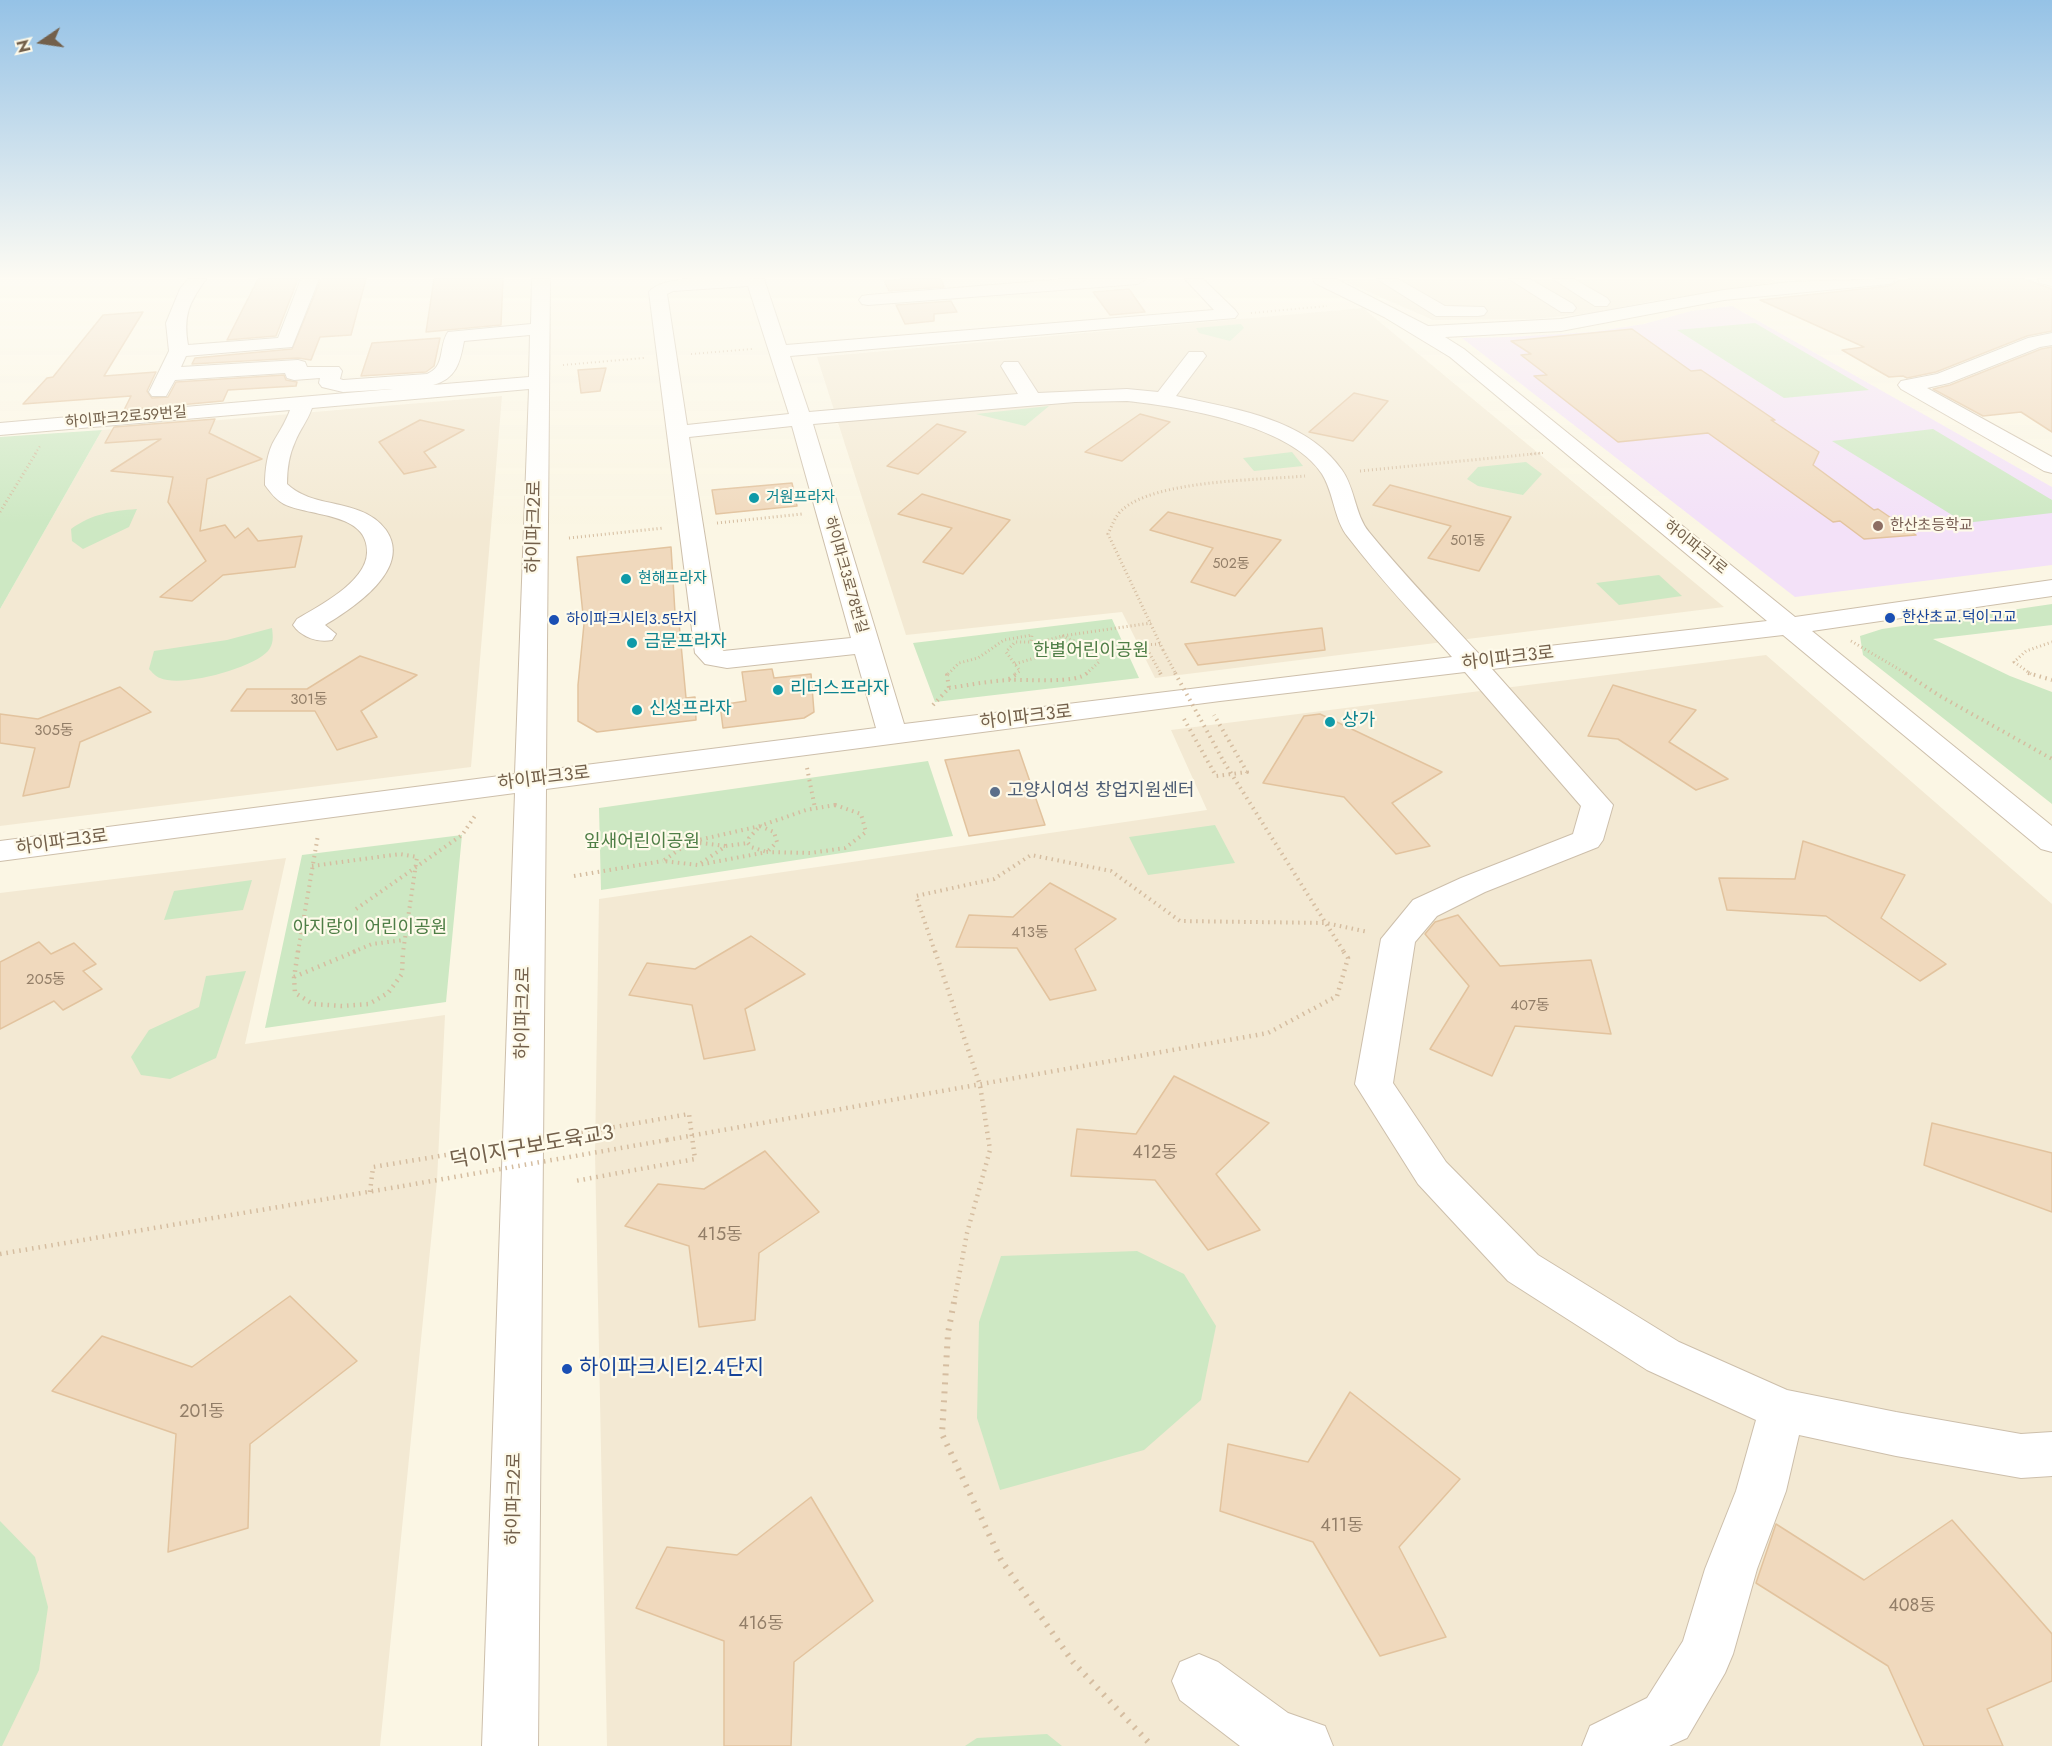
<!DOCTYPE html>
<meta charset="utf-8">
<style>
body{margin:0}
#map{position:relative;width:2052px;height:1746px;overflow:hidden;background:#fbf6e4;font-family:Jost,sans-serif}
canvas{display:block}
.north{position:absolute;left:12px;top:12px;width:60px;height:60px;-webkit-text-stroke:4px #fefaea;paint-order:stroke;rotate:257deg;font-size:16px;font-weight:700;line-height:24px;text-align:center;color:#73604b}
.north::after{content:'';display:block;margin:auto;width:21px;height:27px;background:#73604b;clip-path:polygon(50% 0,100% 100%,50% 72%,0 100%)}
</style>
<div id="map">
<canvas width="2052" height="1746"></canvas>
<div class="north">N</div>
</div>
<script>
const ctx = document.querySelector('canvas').getContext('2d');
ctx.lineJoin = 'round';
function paint(path, color) { ctx.fillStyle = color; ctx.fill(path, 'evenodd'); }
function trace(path, color, width, dash) { ctx.strokeStyle = color; ctx.lineWidth = width; ctx.lineCap = dash ? 'butt' : 'round'; ctx.setLineDash(dash || []); ctx.stroke(path); }
function label(font, color, halo, rows, align = 'center') {
  ctx.font = font + ' Jost,"Noto Sans KR",sans-serif'; ctx.lineWidth = 4.5; ctx.setLineDash([]); ctx.textBaseline = 'middle'; ctx.strokeStyle = halo; ctx.fillStyle = color; for (const [text, x, y, turn = 0] of rows) {
    ctx.save(); ctx.translate(x, y); ctx.rotate((+turn || 0) * Math.PI / 180); ctx.textAlign = isNaN(turn) ? turn : align; if (halo) ctx.strokeText(text, 0, 0); ctx.fillText(text, 0, 0); ctx.restore();
  }
}
paint(new Path2D(`
 M 1339,279 L 1771,279 L 1776,282 L 1653,301 L 1592,313 L 1535,319 L 1433,320 Z
 M 1363,308 L 1724,607 L 1155,678 L 1122,612 L 906,635 L 817,357 Z
 M 502,396 L 471,767 L 0,826 L 0,609 L 102,430 Z
 M 1766,655 L 2052,904 L 2052,1746 L 607,1746 L 595,1153 L 599,899 L 1207,810 L 1171,730 Z
 M 286,858 L 245,1044 L 445,1015 L 437,1181 L 380,1746 L 0,1746 L 0,893 Z`), '#f3e9d3');
paint(new Path2D(`
 M 1732,306 L 2052,487 L 2052,565 L 1795,597 L 1462,338 L 1510,337 L 1593,332 L 1644,324 L 1691,311 Z`), '#f3e1f8');
paint(new Path2D(`
 M 1755,323 L 1869,390 L 1784,398 L 1677,330 Z
 M 1241,324 L 1244,328 L 1230,341 L 1199,333 L 1196,328 Z
 M 1049,406 L 1025,426 L 976,414 Z
 M 1933,429 L 2052,500 L 2052,513 L 1965,523 L 1832,441 Z
 M 102,430 L 0,609 L 0,437 Z
 M 1292,452 L 1303,466 L 1254,471 L 1243,458 Z
 M 1526,462 L 1542,474 L 1523,495 L 1478,486 L 1467,479 L 1478,467 Z
 M 137,509 L 129,527 L 83,549 L 72,541 L 71,529 C 92,514 111,511 137,509 Z
 M 1659,575 L 1682,596 L 1619,605 L 1596,583 Z
 M 2052,604 L 2052,625 L 1933,639 L 2010,676 L 2052,692 L 2052,804 L 1863,655 L 1860,636 L 1882,629 Z
 M 1112,619 L 1139,678 L 935,702 L 913,643 Z
 M 272,628 C 273,636 274,644 268,651 C 253,668 182,688 160,678 C 156,677 152,672 149,669 L 154,651 L 227,640 Z
 M 928,761 L 953,836 L 601,890 L 599,808 Z
 M 1215,825 L 1235,863 L 1148,875 L 1129,837 Z
 M 462,835 L 446,1002 L 265,1028 L 302,855 Z
 M 252,880 L 243,910 L 164,920 L 174,891 Z
 M 246,971 L 216,1058 L 170,1079 L 141,1075 L 131,1057 L 149,1030 L 199,1007 L 206,976 Z
 M 1137,1251 L 1184,1274 L 1216,1326 L 1201,1400 L 1144,1450 L 1000,1490 L 977,1418 L 979,1322 L 1001,1256 Z
 M 0,1521 L 35,1557 L 48,1607 L 39,1670 L 2,1746 L 0,1746 Z
 M 1047,1734 L 1062,1746 L 965,1746 L 977,1738 Z`), '#cde8c3');
const building = new Path2D(`
 M 258,279 L 298,279 L 276,336 L 227,340 Z
 M 321,279 L 366,279 L 351,335 L 320,337 L 311,360 L 298,358 L 192,364 L 195,358 L 292,349 Z
 M 434,279 L 503,279 L 501,325 L 426,332 Z
 M 904,279 L 941,279 L 944,287 L 889,291 L 884,281 Z
 M 1910,279 L 2024,279 L 2052,289 L 2052,331 L 2027,336 L 1936,372 L 1907,378 L 1903,376 L 1889,377 L 1842,350 L 1864,347 L 1760,300 L 1889,286 L 1898,281 Z
 M 1129,289 L 1145,312 L 1110,315 L 1093,292 Z
 M 951,301 L 957,312 L 934,314 L 934,321 L 905,324 L 896,305 Z
 M 143,312 L 104,376 L 156,372 L 147,391 L 152,398 L 168,397 L 176,382 L 284,375 L 286,380 L 297,382 L 296,386 L 228,390 L 223,401 L 124,410 L 131,396 L 23,404 L 47,378 L 53,377 L 103,315 Z
 M 1632,329 L 1691,371 L 1701,370 L 1775,420 L 1771,420 L 1819,452 L 1813,465 L 1874,510 L 1878,509 L 1916,535 L 1864,539 L 1840,521 L 1833,522 L 1708,433 L 1618,442 L 1534,376 L 1547,375 L 1521,355 L 1531,354 L 1511,341 Z
 M 440,338 L 434,366 L 426,372 L 361,376 L 372,343 Z
 M 2052,347 L 2052,432 L 2021,412 L 1983,416 L 1933,389 L 1950,385 L 2041,349 Z
 M 606,368 L 600,391 L 581,393 L 578,370 Z
 M 1354,393 L 1388,401 L 1353,441 L 1309,432 Z
 M 1140,414 L 1170,422 L 1122,461 L 1085,452 Z
 M 215,419 L 209,433 L 262,459 L 207,479 L 200,531 L 225,525 L 235,538 L 248,528 L 258,541 L 302,536 L 295,567 L 223,575 L 192,601 L 160,597 L 206,561 L 168,502 L 173,477 L 111,471 L 161,439 L 105,443 L 114,427 Z
 M 420,420 L 464,430 L 424,452 L 436,467 L 404,474 L 379,442 Z
 M 937,424 L 966,432 L 918,474 L 887,466 Z
 M 792,483 L 797,506 L 716,514 L 712,490 Z
 M 1390,485 L 1511,517 L 1479,571 L 1428,558 L 1451,526 L 1373,505 Z
 M 922,494 L 1010,520 L 963,574 L 923,562 L 952,528 L 898,514 Z
 M 1168,512 L 1281,540 L 1235,596 L 1191,582 L 1213,548 L 1150,530 Z
 M 671,547 L 675,613 L 678,612 L 686,698 L 695,697 L 696,720 L 597,732 L 578,721 L 578,685 L 584,624 L 577,557 Z
 M 1322,628 L 1325,650 L 1198,665 L 1185,644 Z
 M 360,656 L 417,675 L 361,711 L 377,737 L 337,750 L 315,711 L 231,711 L 247,689 L 307,689 Z
 M 772,669 L 774,678 L 811,674 L 814,712 L 804,718 L 723,728 L 720,705 L 746,701 L 742,672 Z
 M 1613,685 L 1696,710 L 1669,742 L 1728,779 L 1696,790 L 1618,739 L 1588,736 Z
 M 120,687 L 151,712 L 80,742 L 69,787 L 23,796 L 35,748 L 0,743 L 0,714 L 38,719 Z
 M 1320,714 L 1442,772 L 1392,803 L 1430,846 L 1396,854 L 1344,797 L 1263,783 L 1304,716 Z
 M 1019,750 L 1045,825 L 969,836 L 945,760 Z
 M 1803,841 L 1905,875 L 1881,918 L 1946,964 L 1920,981 L 1826,916 L 1727,910 L 1719,878 L 1795,879 Z
 M 1050,883 L 1116,919 L 1075,949 L 1096,990 L 1050,1000 L 1017,948 L 956,947 L 969,915 L 1013,917 Z
 M 1458,915 L 1500,966 L 1591,960 L 1611,1034 L 1515,1026 L 1492,1076 L 1430,1049 L 1469,986 L 1425,934 L 1435,922 Z
 M 751,936 L 805,974 L 745,1009 L 755,1050 L 704,1059 L 692,1005 L 629,995 L 647,963 L 695,969 Z
 M 39,942 L 51,954 L 74,943 L 96,964 L 83,971 L 102,989 L 63,1010 L 54,1001 L 0,1029 L 0,962 Z
 M 1174,1076 L 1269,1123 L 1216,1174 L 1260,1230 L 1208,1250 L 1155,1180 L 1071,1176 L 1077,1129 L 1136,1134 Z
 M 1932,1123 L 2052,1153 L 2052,1212 L 1924,1165 Z
 M 765,1151 L 819,1212 L 759,1253 L 755,1320 L 699,1327 L 689,1246 L 625,1226 L 658,1184 L 704,1189 Z
 M 290,1296 L 357,1361 L 250,1444 L 248,1528 L 168,1552 L 176,1434 L 52,1391 L 102,1336 L 192,1367 Z
 M 1350,1392 L 1460,1479 L 1399,1547 L 1446,1637 L 1380,1656 L 1313,1542 L 1220,1511 L 1228,1444 L 1308,1462 Z
 M 811,1497 L 873,1601 L 794,1662 L 791,1746 L 724,1746 L 724,1641 L 636,1608 L 667,1547 L 737,1555 Z
 M 1952,1520 L 2052,1634 L 2052,1681 L 1987,1709 L 2003,1746 L 1924,1746 L 1888,1666 L 1756,1583 L 1776,1524 L 1864,1580 Z`);
paint(building, '#f0d9bd');
trace(building, '#e2c39e', 1.5);
const minor = new Path2D(`
 M 188,279 L 206,279 C 189,303 183,315 188,345 L 278,338 L 301,279 L 319,279 L 292,347 L 186,356 L 181,367 L 298,360 L 305,362 L 307,367 L 339,367 L 342,371 L 340,379 L 343,380 L 427,374 C 446,366 438,347 448,332 L 531,324 L 532,279 L 550,279 L 546,770 L 876,728 L 855,654 L 727,668 L 705,664 L 695,653 L 649,292 C 664,272 739,279 764,279 L 786,345 L 1214,310 L 1185,279 L 1203,279 L 1235,310 L 1238,314 L 1235,318 L 790,356 L 809,412 L 1018,394 L 1001,366 L 1004,362 L 1018,362 L 1038,393 L 1127,389 L 1158,392 L 1189,352 L 1203,352 L 1206,356 L 1176,396 C 1234,409 1306,418 1342,470 C 1355,488 1355,515 1369,532 C 1404,575 1442,614 1479,654 L 1767,621 L 1450,357 L 1384,317 L 1315,283 L 1313,279 L 1336,279 L 1428,326 L 1561,319 L 1724,290 L 1790,282 L 1897,279 L 1889,284 L 1724,300 L 1561,331 L 1445,337 L 1464,349 L 1795,617 L 2052,580 L 2052,596 L 1812,631 L 2052,826 L 2052,852 L 2041,849 L 1783,635 L 1492,669 L 1613,805 L 1603,840 L 1598,847 L 1485,892 L 1437,916 L 1415,942 L 1393,1083 L 1446,1162 L 1538,1255 L 1679,1342 L 1787,1390 L 1896,1412 L 2021,1434 L 2052,1432 L 2052,1476 L 2021,1478 L 1896,1456 L 1799,1435 L 1786,1491 L 1757,1569 L 1733,1654 L 1725,1673 L 1687,1738 L 1669,1746 L 1582,1746 L 1590,1726 L 1647,1698 L 1683,1641 L 1705,1569 L 1736,1491 L 1756,1420 L 1647,1370 L 1508,1281 L 1418,1184 L 1355,1084 L 1381,939 L 1413,900 L 1461,878 L 1573,834 L 1581,806 L 1465,672 L 1220,701 L 546,789 L 538,1746 L 482,1746 L 515,793 L 0,861 L 0,841 L 515,774 L 529,389 L 312,408 C 307,422 300,429 295,442 C 289,455 287,469 287,484 C 307,503 336,501 360,511 C 371,515 379,521 386,530 C 413,569 353,608 325,625 L 336,634 L 332,640 C 318,643 301,637 293,625 L 297,619 C 319,606 366,582 367,553 C 369,512 310,517 284,504 C 276,500 270,492 265,485 C 265,470 267,452 275,439 C 281,429 286,421 290,410 L 0,435 L 0,423 L 393,389 L 343,392 L 322,387 L 319,383 L 320,378 L 294,380 L 287,378 L 285,373 L 175,380 L 166,396 L 152,396 L 149,392 L 169,351 L 166,323 L 180,289 ZM 748,286 L 789,414 L 687,425 L 667,294 L 673,291 ZM 530,335 L 529,377 L 433,385 C 456,379 460,363 464,341 ZM 1127,401 C 1182,407 1291,425 1322,474 C 1334,493 1334,520 1348,537 C 1380,579 1417,618 1452,657 L 904,724 L 813,424 L 1075,402 ZM 792,426 L 851,638 L 723,651 L 689,437 Z
 M 1066,279 L 1146,279 L 1138,284 L 868,305 L 862,304 L 859,300 L 862,296 L 868,295 Z
 M 1377,279 L 1398,279 L 1445,306 L 1484,307 L 1487,311 L 1484,315 L 1478,316 L 1436,316 Z
 M 1509,279 L 1530,279 L 1573,304 L 1576,308 L 1573,312 L 1561,312 Z
 M 1553,279 L 1574,279 L 1607,298 L 1610,302 L 1607,306 L 1595,306 Z
 M 2038,279 L 2052,279 L 2052,286 L 2040,283 Z
 M 2052,333 L 2052,345 L 2040,347 L 1949,383 L 1927,388 L 2052,457 L 2052,473 L 2044,471 L 1901,389 L 1898,385 L 1901,381 L 1937,374 L 2028,338 Z
 M 1199,1654 L 1218,1662 L 1288,1713 L 1325,1726 L 1333,1746 L 1240,1746 L 1180,1700 L 1172,1681 L 1180,1662 Z`);
trace(minor, '#cdbfab', 2);
trace(new Path2D(`
 M 1251,313 L 1327,306
 M 691,354 L 752,349
 M 563,365 L 644,358
 M 35,454 L 40,446
 M 1530,454 L 1543,453`), '#d5bda0', 2, [1, 3]);
trace(new Path2D(`
 M 1360,471 L 1543,453
 M 0,512 L 36,453
 M 717,523 L 802,514
 M 569,538 L 664,528
 M 1062,636 L 1091,648 L 1099,662 L 1086,674
 M 1851,641 L 1907,674
 M 1160,644 L 1145,645 L 1161,674
 M 1163,650 L 1108,534 C 1112,526 1115,516 1122,510 C 1155,480 1260,480 1305,476
 M 1015,664 L 1041,656 L 1045,649 L 1041,642
 M 948,674 L 959,663 L 978,658 L 1004,640 L 1032,635 L 1031,641
 M 1015,674 L 1020,671 L 1006,652 L 1015,642 L 1041,642 L 1062,636 L 1151,623
 M 2031,674 L 2014,662 L 2026,651 L 2052,642`), '#d5bda0', 3, [1, 3]);
trace(new Path2D(`
 M 1160,673 L 1163,678
 M 1905,673 L 1940,696 L 2052,759
 M 2028,673 L 2052,680
 M 1009,679 L 1018,673
 M 949,688 C 969,685 989,681 1009,680 C 1027,679 1076,684 1087,673
 M 933,705 L 949,688 L 947,675 L 949,673
 M 1184,719 L 1216,776 L 1247,772 L 1214,715
 M 1224,762 L 1344,952
 M 807,768 L 815,808
 M 835,805 L 861,814 L 866,832 L 845,848 L 810,853 L 767,852 L 698,865 L 663,861 L 690,842 L 760,826 L 806,810 Z
 M 760,826 L 774,832 L 777,842 L 767,852 L 751,847 L 748,843 L 749,838 Z
 M 694,842 L 725,846
 M 701,863 L 726,846 L 748,843
 M 312,866 L 400,854 L 417,857 L 403,952
 M 574,876 L 663,861
 M 356,909 L 462,835 L 477,813
 M 298,952 L 318,835
 M 353,952 L 372,944 L 404,940
 M 935,952 L 916,896 L 994,879 L 1031,855 L 1111,871 L 1180,921 L 1326,923 L 1368,932`), '#d5bda0', 4, [1.5, 4.5]);
trace(new Path2D(`
 M 298,951 L 294,978 L 295,993 L 313,1004 L 342,1006 L 369,1004 L 388,993 L 402,974 L 403,951
 M 935,951 L 980,1085 L 990,1150 L 967,1233 L 954,1303
 M 294,977 L 356,951
 M 575,1134 L 689,1114 L 695,1159 L 575,1181
 M 667,1140 L 1268,1033 L 1337,996 L 1348,958 L 1343,951
 M 370,1192 L 373,1167 L 464,1152
 M 0,1254 L 403,1186`), '#d5bda0', 4.5, [1.5, 5]);
trace(new Path2D(`
 M 954,1302 L 948,1333 L 942,1434 L 1001,1560 L 1073,1662 L 1152,1746`), '#d5bda0', 6, [2, 7]);
paint(minor, '#fff');
trace(new Path2D(`
 M 1163,650 L 1176,674`), '#d5bda0', 3, [1, 3]);
trace(new Path2D(`
 M 1175,673 L 1224,762`), '#d5bda0', 4, [1.5, 4.5]);
trace(new Path2D(`
 M 403,1186 L 667,1140`), '#d5bda0', 4.5, [1.5, 5]);
const sky = ctx.createLinearGradient(0, 0, 0, 524);
sky.addColorStop(0, '#95c2e6');
sky.addColorStop(0.53, '#fdfbf3');
sky.addColorStop(1, '#fdfbf300');
ctx.fillStyle = sky;
ctx.fillRect(0, 0, 2052, 524);
for (const [x, y, r, color] of [
 [754,498,6,"#0f9aa8"],
 [1878,526,6,"#8d6e63"],
 [626,579,6,"#0f9aa8"],
 [1890,618,6,"#1a4fb4"],
 [554,620,6,"#1a4fb4"],
 [632,643,6,"#0f9aa8"],
 [778,690,6,"#0f9aa8"],
 [637,710,6,"#0f9aa8"],
 [1330,722,6,"#0f9aa8"],
 [995,792,6,"#5c6f8a"],
 [567,1369,6,"#1a4fb4"]
]) { const dot = new Path2D(); dot.arc(x, y, r, 0, 2 * Math.PI); ctx.fillStyle = color; ctx.fill(dot); trace(dot, '#fefaea', 2); }
label('14px', '#927e68', null, [
 ["501동",1468,542],
 ["502동",1231,565]
]);
label('15px', '#73604b', '#fefaea', [
 ["하이파크2로59번길",126,418,-5],
 ["하이파크1로",1695,548,39],
 ["하이파크3로78번길",845,575,74]
]);
label('15px', '#0d838f', '#fefaea', [
 ["거원프라자",766,498],
 ["현해프라자",638,579]
], 'left');
label('15px', '#785e54', '#fefaea', [
 ["한산초등학교",1890,526]
], 'left');
label('15px', '#164399', '#fefaea', [
 ["한산초교.덕이고교",1902,618],
 ["하이파크시티3.5단지",566,620]
], 'left');
label('15px', '#927e68', null, [
 ["301동",309,700],
 ["305동",54,731],
 ["413동",1030,933],
 ["205동",46,980],
 ["407동",1530,1006]
]);
label('18px', '#73604b', '#fefaea', [
 ["하이파크2로",535,527,-89],
 ["하이파크3로",1508,659,-7],
 ["하이파크3로",1026,718,-7],
 ["하이파크3로",544,779,-7],
 ["하이파크3로",62,843,-8],
 ["하이파크2로",524,1013,-89],
 ["하이파크2로",515,1499,-89]
]);
label('18px', '#0d838f', '#fefaea', [
 ["금문프라자",644,643],
 ["리더스프라자",790,690],
 ["신성프라자",649,710],
 ["상가",1342,722]
], 'left');
label('18px', '#4e7e46', '#fefaea', [
 ["한별어린이공원",1091,652],
 ["잎새어린이공원",642,843],
 ["아지랑이 어린이공원",370,929]
]);
label('18px', '#4e5e75', '#fefaea', [
 ["고양시여성 창업지원센터",1007,792]
], 'left');
label('18px', '#927e68', null, [
 ["412동",1155,1154],
 ["415동",720,1236],
 ["201동",202,1413],
 ["411동",1342,1527],
 ["408동",1912,1607],
 ["416동",761,1625]
]);
label('21px', '#73604b', '#fefaea', [
 ["덕이지구보도육교3",532,1148,-10]
]);
label('21px', '#164399', '#fefaea', [
 ["하이파크시티2.4단지",579,1369]
], 'left');
</script>
